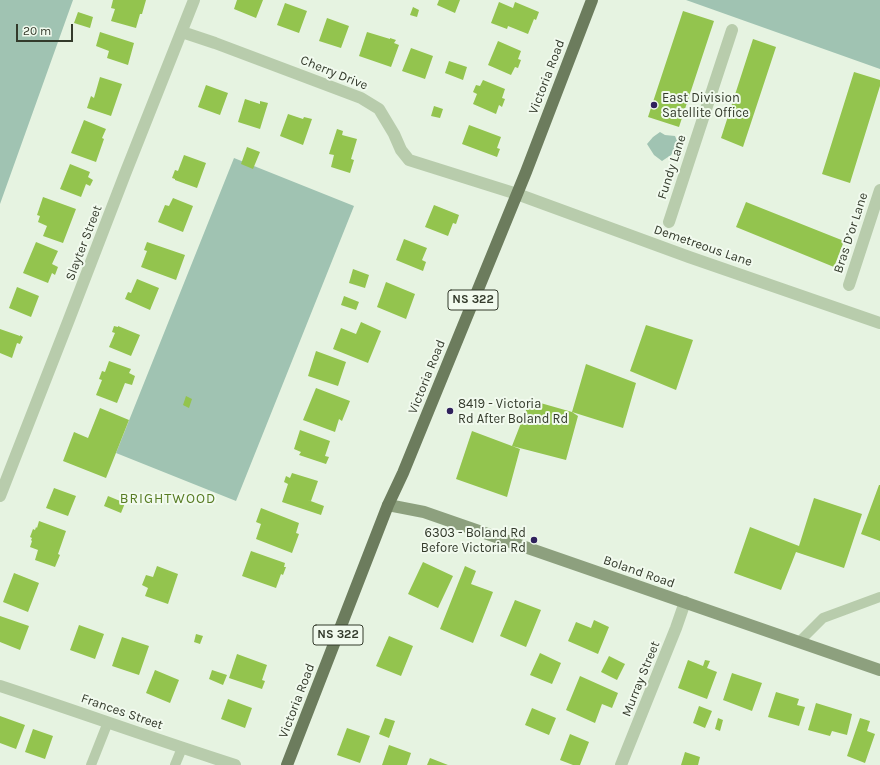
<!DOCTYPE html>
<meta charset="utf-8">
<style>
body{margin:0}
#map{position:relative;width:880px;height:765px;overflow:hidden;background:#e6f3e1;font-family:Karla,sans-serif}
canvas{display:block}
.scale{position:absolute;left:16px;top:24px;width:57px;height:18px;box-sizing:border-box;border:2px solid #333a2b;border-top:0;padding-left:5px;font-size:12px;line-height:14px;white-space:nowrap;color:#333a2b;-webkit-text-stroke:3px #f1faee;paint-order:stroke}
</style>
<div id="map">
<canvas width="880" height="765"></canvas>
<div class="scale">20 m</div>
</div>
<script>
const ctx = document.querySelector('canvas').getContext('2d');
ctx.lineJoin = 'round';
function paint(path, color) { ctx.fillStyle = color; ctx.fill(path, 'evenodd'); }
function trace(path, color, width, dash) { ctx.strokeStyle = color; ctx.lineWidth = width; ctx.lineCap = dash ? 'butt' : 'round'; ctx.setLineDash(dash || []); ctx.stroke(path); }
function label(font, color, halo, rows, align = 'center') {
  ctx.font = font + ' Karla,sans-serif'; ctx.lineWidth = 4; ctx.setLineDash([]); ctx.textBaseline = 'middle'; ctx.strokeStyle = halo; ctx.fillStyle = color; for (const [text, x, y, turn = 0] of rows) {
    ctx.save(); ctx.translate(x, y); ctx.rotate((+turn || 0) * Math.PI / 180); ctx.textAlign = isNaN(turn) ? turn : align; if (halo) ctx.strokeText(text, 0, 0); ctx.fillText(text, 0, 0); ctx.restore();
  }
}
paint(new Path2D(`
 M 0,0 L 73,0 L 0,204 Z
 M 686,0 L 880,0 L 880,69 Z
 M 660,132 L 665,135 L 675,136 L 678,143 L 671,155 L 662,161 L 654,155 L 647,144 L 653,137 Z
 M 234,158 L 354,206 L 236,501 L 116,453 Z`), '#a0c3b2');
paint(new Path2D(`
 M 113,0 L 146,0 L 142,14 L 140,14 L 136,28 L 111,21 L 115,9 L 111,8 Z
 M 237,0 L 263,0 L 256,18 L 234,9 Z
 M 439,0 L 460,0 L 455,13 L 437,5 Z
 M 499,2 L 513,8 L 515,2 L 539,12 L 536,20 L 534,19 L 528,34 L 508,26 L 507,29 L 491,23 Z
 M 285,3 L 307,11 L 299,33 L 277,25 Z
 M 413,7 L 419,10 L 417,17 L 410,15 Z
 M 683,11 L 714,21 L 679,127 L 648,117 Z
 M 78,12 L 93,17 L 90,28 L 74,23 Z
 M 327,18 L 349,26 L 341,48 L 319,41 Z
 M 100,32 L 134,43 L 128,65 L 107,58 L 109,51 L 96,46 Z
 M 367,32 L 390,39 L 390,38 L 396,40 L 394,43 L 399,45 L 391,67 L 359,56 Z
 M 753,39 L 776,47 L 743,147 L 721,138 Z
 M 498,41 L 521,51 L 518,59 L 521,60 L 518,68 L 515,67 L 511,75 L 488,65 Z
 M 411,48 L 433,56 L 425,79 L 402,71 Z
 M 449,61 L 467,67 L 463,80 L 445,73 Z
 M 854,72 L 880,80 L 880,86 L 850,183 L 822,174 Z
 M 100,77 L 122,84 L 111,116 L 87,108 L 91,96 L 94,98 Z
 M 483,80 L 505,89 L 502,98 L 505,99 L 502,107 L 499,105 L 496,114 L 473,104 L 477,94 L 473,92 L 476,85 L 480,86 Z
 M 206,85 L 228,93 L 220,115 L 198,107 Z
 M 245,99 L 260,104 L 260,101 L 268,103 L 260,129 L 238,122 Z
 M 434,106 L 443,109 L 440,118 L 431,116 Z
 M 288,114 L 303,119 L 304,117 L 312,119 L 303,145 L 280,136 Z
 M 84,120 L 106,129 L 102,138 L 104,139 L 96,162 L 71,153 Z
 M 469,125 L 501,137 L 497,148 L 500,149 L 497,157 L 462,144 Z
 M 337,129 L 343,131 L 342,135 L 357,139 L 351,159 L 354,160 L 350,173 L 331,167 L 334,155 L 329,154 Z
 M 247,147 L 260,152 L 253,169 L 241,164 Z
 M 184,155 L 206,163 L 197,188 L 175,180 L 175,179 L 172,178 L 175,170 L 178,171 Z
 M 70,164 L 90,172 L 88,177 L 93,180 L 90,186 L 86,184 L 81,197 L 60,189 Z
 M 43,197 L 76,209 L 63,243 L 43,236 L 47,226 L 38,222 L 40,216 L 37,215 Z
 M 173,198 L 193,206 L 183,232 L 158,222 L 165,205 L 169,206 Z
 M 746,202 L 844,241 L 834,267 L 736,227 Z
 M 434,205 L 459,215 L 456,224 L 453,223 L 448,236 L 425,227 Z
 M 404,239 L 427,248 L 422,260 L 426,262 L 423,271 L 396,260 Z
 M 36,242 L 58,251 L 52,264 L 58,267 L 55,275 L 52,273 L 48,283 L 23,273 Z
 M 147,242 L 150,243 L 185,255 L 176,280 L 141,267 L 147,251 L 144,250 Z
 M 353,269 L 369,275 L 365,288 L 349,283 Z
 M 137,279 L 159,288 L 150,310 L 125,299 L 128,292 L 131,293 Z
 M 386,282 L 415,294 L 406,319 L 377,307 Z
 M 17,287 L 39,296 L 31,317 L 9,308 Z
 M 344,296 L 359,302 L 356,310 L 341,305 Z
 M 361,322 L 381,331 L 368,363 L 333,349 L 341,328 L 356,334 Z
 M 646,325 L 693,340 L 676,390 L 630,371 Z
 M 114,326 L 118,327 L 118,326 L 140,335 L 131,356 L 109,347 L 115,333 L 112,332 Z
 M 0,329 L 20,336 L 20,335 L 23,337 L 20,344 L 17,343 L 12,358 L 0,353 Z
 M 316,351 L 346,362 L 338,386 L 308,376 Z
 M 109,361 L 131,369 L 129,373 L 135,376 L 132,385 L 125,383 L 117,403 L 96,395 L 102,380 L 99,379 L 102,371 L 105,372 Z
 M 586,364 L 636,383 L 623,428 L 572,412 L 578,416 L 566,460 L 512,446 L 530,400 L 572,412 Z
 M 316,388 L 350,401 L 342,421 L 339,419 L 335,432 L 303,420 Z
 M 186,396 L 192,399 L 189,408 L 183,405 Z
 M 100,408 L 129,420 L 106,478 L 63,461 L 74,432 L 88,438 Z
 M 300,430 L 330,441 L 325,456 L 329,457 L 326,464 L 299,455 L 301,452 L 294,449 Z
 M 472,431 L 520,449 L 507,497 L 456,479 Z
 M 292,473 L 318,481 L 311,501 L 308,500 L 324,506 L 321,515 L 282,502 L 288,484 L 284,482 L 286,476 L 290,478 Z
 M 879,485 L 880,485 L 880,541 L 861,534 Z
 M 54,488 L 76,496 L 68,516 L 46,508 Z
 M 108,496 L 125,503 L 121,513 L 104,506 Z
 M 814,498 L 862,514 L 844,568 L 796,552 L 781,590 L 734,573 L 750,527 L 799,546 Z
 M 261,508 L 299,523 L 296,533 L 299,534 L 292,553 L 256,539 L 261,524 L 256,522 Z
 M 39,521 L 66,531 L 58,554 L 60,555 L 55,567 L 35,560 L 38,550 L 30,547 L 32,541 L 31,540 L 32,538 L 30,537 L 33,529 L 35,530 L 36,527 L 37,528 Z
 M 251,551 L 285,563 L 284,567 L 286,567 L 283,575 L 281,574 L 276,588 L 242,576 Z
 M 423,562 L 453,576 L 438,608 L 408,594 Z
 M 157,566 L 178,574 L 168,604 L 145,596 L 148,588 L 142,585 L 146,575 L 153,577 Z
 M 465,566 L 476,571 L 471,584 L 493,592 L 473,643 L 440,629 Z
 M 14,573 L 39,583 L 28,612 L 3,602 Z
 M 515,600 L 541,610 L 526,647 L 500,636 Z
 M 0,616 L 29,626 L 20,650 L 0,642 Z
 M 594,620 L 609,627 L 598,654 L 568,641 L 576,622 L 591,628 Z
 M 79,625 L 104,634 L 95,659 L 70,650 Z
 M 196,634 L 203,636 L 200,644 L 194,642 Z
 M 389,636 L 413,646 L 401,676 L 376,666 Z
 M 122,637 L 149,646 L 139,675 L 112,666 Z
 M 540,653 L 561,663 L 552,684 L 530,675 Z
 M 237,654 L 267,665 L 262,680 L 265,681 L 262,689 L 229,678 Z
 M 609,656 L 625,664 L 617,680 L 601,672 Z
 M 688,660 L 703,666 L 705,660 L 710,661 L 707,668 L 717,672 L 707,699 L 678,688 Z
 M 155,670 L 179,680 L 170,703 L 146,693 Z
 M 212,670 L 227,675 L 223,685 L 209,679 Z
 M 732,673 L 762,683 L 752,711 L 723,700 Z
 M 580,676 L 618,693 L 612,708 L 602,704 L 595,723 L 566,710 Z
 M 776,692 L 799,699 L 797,705 L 805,707 L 799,726 L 768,717 Z
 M 228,699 L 252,708 L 245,728 L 221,719 Z
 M 816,703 L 852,714 L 847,735 L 832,731 L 830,736 L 808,730 Z
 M 699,706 L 712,711 L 705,728 L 693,723 Z
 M 532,708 L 556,718 L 549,735 L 525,725 Z
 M 0,716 L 25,725 L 16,749 L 0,743 Z
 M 385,718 L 395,721 L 389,738 L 379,734 Z
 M 718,718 L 723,720 L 720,731 L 715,729 Z
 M 860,718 L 870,721 L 867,731 L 875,734 L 865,763 L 847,756 Z
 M 347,728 L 370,736 L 360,763 L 337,755 Z
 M 33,729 L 53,736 L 45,759 L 25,752 Z
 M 570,734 L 589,742 L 580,765 L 573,765 L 560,760 Z
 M 389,745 L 411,753 L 407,765 L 382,765 Z
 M 685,752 L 700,757 L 698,765 L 681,765 Z
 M 430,758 L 448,765 L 427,765 Z`), '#93c44e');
trace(new Path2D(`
 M 799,642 L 823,618 L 880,597
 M 91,765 L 108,722
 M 175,765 L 182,748`), '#b8ccac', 10);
trace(new Path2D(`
 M 182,32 L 215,43 L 361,98 L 379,109 L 394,134 L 401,150 L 409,160 L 517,194 L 689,257 L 880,323
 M 669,222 L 732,30
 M 849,285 L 880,190
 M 0,496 L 68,322 L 125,174 L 194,0
 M 0,686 C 79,712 157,740 235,765
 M 621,765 L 676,628 L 685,602`), '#b8ccac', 12);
trace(new Path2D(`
 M 388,505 L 424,512 L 880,670`), '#8da07e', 12);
trace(new Path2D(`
 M 287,765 L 388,505 L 403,473 L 526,172 L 592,0`), '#6c7c5d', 12);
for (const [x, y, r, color] of [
 [654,105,4,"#2f215c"],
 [450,411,4,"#2f215c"],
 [534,540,4,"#2f215c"]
]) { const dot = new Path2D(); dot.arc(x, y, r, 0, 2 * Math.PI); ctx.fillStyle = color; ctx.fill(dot); trace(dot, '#f1faee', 1.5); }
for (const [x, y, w] of [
 [473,300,50],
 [338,635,50]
]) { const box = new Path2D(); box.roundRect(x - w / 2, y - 10, w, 20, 3); ctx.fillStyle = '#f1faee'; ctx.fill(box); trace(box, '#333a2b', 1); }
label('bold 12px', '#333a2b', null, [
 ["NS 322",473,300],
 ["NS 322",338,635]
]);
label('13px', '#333a2b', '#f1faee', [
 ["Cherry Drive",334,73,22],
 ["Victoria Road",547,77,-69],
 ["Fundy Lane",672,167,-72],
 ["Bras D’or Lane",851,233,-72],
 ["Slayter Street",84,243,-69],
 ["Demetreous Lane",703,246,19],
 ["Victoria Road",427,377,-68],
 ["Boland Road",639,572,19],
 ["Murray Street",641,679,-68],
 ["Victoria Road",297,701,-69],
 ["Frances Street",122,712,19]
]);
label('13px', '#333a2b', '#f1faee', [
 ["East Division",662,98],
 ["Satellite Office",662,113],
 ["8419 - Victoria",458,404],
 ["Rd After Boland Rd",458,419],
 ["6303 - Boland Rd",526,533,"right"],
 ["Before Victoria Rd",526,548,"right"]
], 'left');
ctx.letterSpacing = '1px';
label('14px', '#577c23', '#f1faee', [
 ["BRIGHTWOOD",168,499]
]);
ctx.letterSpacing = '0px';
</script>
